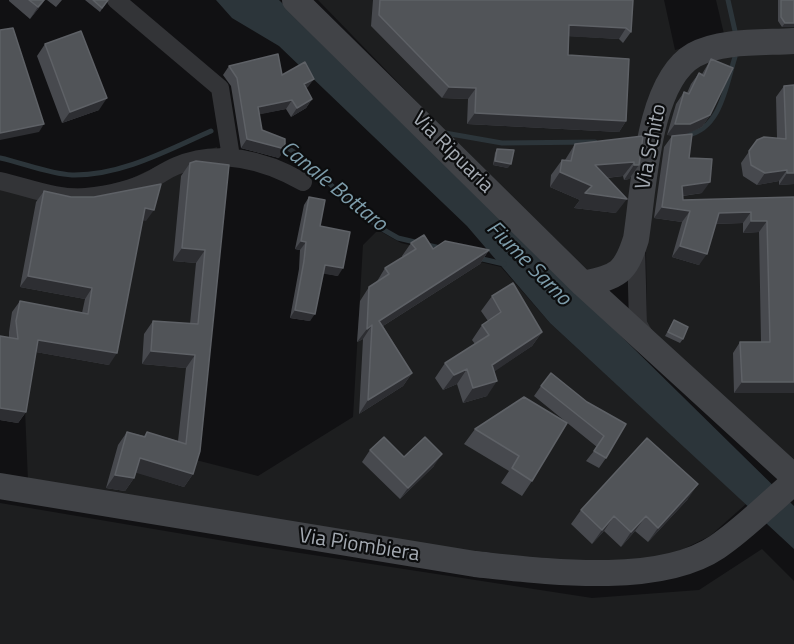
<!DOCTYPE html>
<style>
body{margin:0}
canvas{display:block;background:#111113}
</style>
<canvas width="794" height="644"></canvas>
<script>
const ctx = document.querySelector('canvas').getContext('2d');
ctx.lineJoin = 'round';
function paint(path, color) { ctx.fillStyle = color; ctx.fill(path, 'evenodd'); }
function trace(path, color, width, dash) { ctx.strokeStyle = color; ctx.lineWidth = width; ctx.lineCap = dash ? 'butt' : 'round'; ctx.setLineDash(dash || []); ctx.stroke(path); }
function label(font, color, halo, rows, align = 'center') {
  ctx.font = font + ' "Titillium Web",sans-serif'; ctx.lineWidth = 4.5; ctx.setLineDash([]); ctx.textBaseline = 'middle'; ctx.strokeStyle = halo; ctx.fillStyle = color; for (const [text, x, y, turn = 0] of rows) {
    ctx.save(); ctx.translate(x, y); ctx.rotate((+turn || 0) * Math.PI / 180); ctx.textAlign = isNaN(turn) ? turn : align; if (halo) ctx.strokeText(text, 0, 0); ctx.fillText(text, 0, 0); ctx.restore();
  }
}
paint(new Path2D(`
 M 318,0 L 664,0 L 675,50 L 725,38 L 716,0 L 794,0 L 794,461 L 657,341 L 647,324 L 646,252 L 624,243 L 616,265 L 586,276 Z
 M 217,147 L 220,165 L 192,459 L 258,476 L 353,417 L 363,245 L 378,230 L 401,243 L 501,267 L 550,323 L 746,504 L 710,536 L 671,555 L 601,565 L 520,561 L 28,481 L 25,409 L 0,398 L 0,175 L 53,187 L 92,189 L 128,180 L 162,164 Z
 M 0,503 L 248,545 L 592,598 L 699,590 L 762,549 L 794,581 L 794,644 L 0,644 Z`), '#1d1e1f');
paint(new Path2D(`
 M 216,0 L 279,0 L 794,506 L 794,549 L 550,323 L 467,226 L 279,46 L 232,18 Z`), '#2c353a');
trace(new Path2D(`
 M 728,0 L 735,31
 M 445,133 L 502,143 L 595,142
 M 687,135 C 721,129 726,85 735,57
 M 280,143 L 294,152 L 377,226 L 398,238 L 440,248
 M 0,158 C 23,163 49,174 72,175 C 121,176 168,150 211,131
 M 478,258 L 504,264`), '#2c353a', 5);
trace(new Path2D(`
 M 116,0 L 220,88 L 231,157
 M 0,181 C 27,187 58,200 86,197 C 105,195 130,190 148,181 C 157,177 166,170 176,166 C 219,148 265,160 303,182
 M 636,247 L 638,324 L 647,340`), '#333437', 18);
trace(new Path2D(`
 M 295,0 L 583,284 L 794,477
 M 583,284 C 618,276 625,274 636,239 C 644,189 647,82 694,55 C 721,40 764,43 794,41
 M 0,486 L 475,564 C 542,571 658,587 717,547 C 744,529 769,503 794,482`), '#414347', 26);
paint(new Path2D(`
 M 9,0 L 45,0 L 30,19 L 9,1 Z
 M 47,0 L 62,0 L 56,7 Z
 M 85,0 L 108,0 L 100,12 Z
 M 373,0 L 633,0 L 631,32 L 623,43 L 619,39 L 569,36 L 568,55 L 626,121 L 619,132 L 467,124 L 468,99 L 442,98 L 371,26 Z
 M 778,0 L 794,0 L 794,27 L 782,27 L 778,21 Z
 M 45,44 L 99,110 L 62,123 L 37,56 Z
 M 711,59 L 710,115 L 702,127 L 683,135 L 689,158 L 702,193 L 683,196 L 683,200 L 794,197 L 794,393 L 734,393 L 733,353 L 740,342 L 761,342 L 759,232 L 743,233 L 743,223 L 715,224 L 699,265 L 672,257 L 682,222 L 654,218 L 664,147 L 672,136 L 678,136 L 667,135 L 676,104 L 684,92 L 687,93 L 691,84 L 699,73 L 702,74 Z
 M 229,66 L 282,75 L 314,79 L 306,88 L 312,99 L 306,108 L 291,117 L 286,109 L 259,114 L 262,130 L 279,158 L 241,148 L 231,86 L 223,75 Z
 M 794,85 L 794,184 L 779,185 L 779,181 L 757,185 L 743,176 L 741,163 L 757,140 L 777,138 L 776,97 L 784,86 Z
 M 643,136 L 639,165 L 629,179 L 624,180 L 623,176 L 607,178 L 616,213 L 574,208 L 580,200 L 550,187 L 551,175 L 562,160 L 565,160 L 575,144 Z
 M 497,149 L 508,168 L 493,165 L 495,153 Z
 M 190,163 L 229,165 L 193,474 L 184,487 L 136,472 L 134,478 L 125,491 L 106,488 L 118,445 L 127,432 L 144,436 L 147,432 L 178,441 L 186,368 L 142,364 L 144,334 L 153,321 L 190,324 L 196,263 L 173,261 L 181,176 Z
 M 44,191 L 146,221 L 143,220 L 109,365 L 36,352 L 26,412 L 18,423 L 0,420 L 0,336 L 9,338 L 9,332 L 12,312 L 20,301 L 82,313 L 85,299 L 20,287 L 36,202 Z
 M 309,197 L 338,276 L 323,273 L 310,321 L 290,318 L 299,269 L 300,250 L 295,249 L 304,205 Z
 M 411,243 L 433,249 L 489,250 L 480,264 L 383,326 L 412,373 L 403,386 L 359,414 L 363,339 L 357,342 L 360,301 L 369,287 L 376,283 L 385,268 L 403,257 L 402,256 Z
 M 492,296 L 542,332 L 532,346 L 494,371 L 487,396 L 463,403 L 457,384 L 443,390 L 435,378 L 445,363 L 475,344 L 472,340 L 482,325 L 488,321 L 481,311 Z
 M 674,320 L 683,339 L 680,343 L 665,336 Z
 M 541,386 L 587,402 L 626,424 L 606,458 L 599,468 L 586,461 L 597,447 L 534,396 Z
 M 524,397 L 532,481 L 522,496 L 501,483 L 509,471 L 464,444 L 475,429 Z
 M 370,450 L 404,457 L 434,466 L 400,499 L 362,462 Z
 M 688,499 L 648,542 L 635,531 L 621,547 L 604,531 L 592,544 L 571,524 L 581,510 Z`), '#47494e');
paint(new Path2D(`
 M 44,0 L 45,0 L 30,19 L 38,7 Z
 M 785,23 L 794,23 L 794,27 L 782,27 Z
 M 569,25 L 626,28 L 619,39 L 562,36 Z
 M 314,79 L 308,87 L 298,93 L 304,84 Z
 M 449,87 L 476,88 L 468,99 L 442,98 Z
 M 107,98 L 99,110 L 62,123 L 70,112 Z
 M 312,99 L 306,108 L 291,117 L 297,108 Z
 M 292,100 L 286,109 L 252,116 L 258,107 Z
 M 475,113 L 626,121 L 619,132 L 467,124 Z
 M 710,115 L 702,127 L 682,136 L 667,135 L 675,124 Z
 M 44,124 L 39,132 L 0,140 L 0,133 Z
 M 247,139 L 285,149 L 279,158 L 241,148 Z
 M 495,161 L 511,164 L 508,168 L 493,165 Z
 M 634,162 L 623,176 L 585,180 L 595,165 Z
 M 634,165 L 639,165 L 629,179 L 624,180 Z
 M 787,170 L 779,181 L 757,185 L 765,173 Z
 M 560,172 L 627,199 L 616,213 L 574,208 L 580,200 L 550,187 Z
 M 787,173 L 794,173 L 794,184 L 779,185 Z
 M 710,182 L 702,193 L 674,197 L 682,186 Z
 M 662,207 L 690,211 L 682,222 L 654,218 Z
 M 145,208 L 154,210 L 146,221 L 137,219 Z
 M 751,212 L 743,223 L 711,224 L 719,213 Z
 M 751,221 L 767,221 L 759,232 L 743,233 Z
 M 301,241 L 306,242 L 300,250 L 295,249 Z
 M 680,246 L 707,254 L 699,265 L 672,257 Z
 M 182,248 L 205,250 L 196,263 L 173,261 Z
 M 489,250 L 480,264 L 372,333 L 379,321 Z
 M 325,265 L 343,268 L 338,276 L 319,273 Z
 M 28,276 L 92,288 L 85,299 L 20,287 Z
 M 295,310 L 315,314 L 310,321 L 290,318 Z
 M 372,325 L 363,339 L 357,342 L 367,329 Z
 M 542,332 L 532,346 L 482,380 L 492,365 Z
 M 38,340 L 117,353 L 109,365 L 30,351 Z
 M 151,351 L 195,355 L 186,368 L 142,364 Z
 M 467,369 L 457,384 L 443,390 L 454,375 Z
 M 412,373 L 403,386 L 359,414 L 368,400 Z
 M 497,381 L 487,396 L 463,403 L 473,388 Z
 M 742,382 L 794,382 L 794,393 L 734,393 Z
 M 0,408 L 26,412 L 18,423 L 0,420 Z
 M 442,454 L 434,466 L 400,499 L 408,488 Z
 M 140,458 L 193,474 L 184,487 L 130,471 Z
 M 115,475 L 134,478 L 125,491 L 106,488 Z
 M 698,484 L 688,499 L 648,542 L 658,528 Z
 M 614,516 L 604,531 L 592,544 L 602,530 Z
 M 646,516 L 635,531 L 621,547 L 631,532 Z`), '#2d2e32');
const building = new Path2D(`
 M 29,0 L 44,0 L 38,7 Z
 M 93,0 L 108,0 L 102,8 Z
 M 380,0 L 633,0 L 631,32 L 626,28 L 569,25 L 568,55 L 629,59 L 626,121 L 475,113 L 476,88 L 449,87 L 379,15 Z
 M 781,0 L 794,0 L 794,23 L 785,23 L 781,17 Z
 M 13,28 L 44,124 L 0,133 L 0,30 Z
 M 81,31 L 107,98 L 70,112 L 45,44 Z
 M 278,54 L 282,75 L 305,62 L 314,79 L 304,84 L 312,99 L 297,108 L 292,100 L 258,107 L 262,130 L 285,139 L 285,149 L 247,139 L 237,78 L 229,66 Z
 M 711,59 L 733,68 L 710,115 L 690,124 L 675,124 L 684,92 L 689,94 L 699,73 L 704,76 Z
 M 794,85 L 794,173 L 787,173 L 787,170 L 765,173 L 751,165 L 749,151 L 757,140 L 764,137 L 786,139 L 784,86 Z
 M 692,134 L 689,158 L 712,159 L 710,182 L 682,186 L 683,200 L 794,197 L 794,382 L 742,382 L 740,342 L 770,342 L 767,221 L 751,221 L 751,212 L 719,213 L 707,254 L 680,246 L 690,211 L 662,207 L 672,136 Z
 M 643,136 L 639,165 L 634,165 L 634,162 L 595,165 L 627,199 L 585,193 L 592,186 L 560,172 L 562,160 L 571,161 L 575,144 Z
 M 497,149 L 514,150 L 511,164 L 495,161 Z
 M 196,161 L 229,165 L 200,451 L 193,474 L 140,458 L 134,478 L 115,475 L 127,432 L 145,437 L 147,432 L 186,444 L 195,355 L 151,351 L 153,321 L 198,324 L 205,250 L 182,248 L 190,163 Z
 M 161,184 L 154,210 L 145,208 L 117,353 L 38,340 L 26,412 L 0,408 L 0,336 L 18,339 L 16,321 L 20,301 L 88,314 L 92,288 L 28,276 L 44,191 L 71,197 L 94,197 Z
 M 309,197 L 325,200 L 320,226 L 350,232 L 343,268 L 325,265 L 315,314 L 295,310 L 304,261 L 306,242 L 301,241 Z
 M 424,235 L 433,249 L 445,241 L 489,250 L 379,321 L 412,373 L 368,400 L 372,325 L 367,329 L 369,287 L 389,274 L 385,268 L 416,249 L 411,243 Z
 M 513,283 L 542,332 L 492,365 L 497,381 L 473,388 L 467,369 L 454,375 L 445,363 L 489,335 L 482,325 L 501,312 L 492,296 Z
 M 674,320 L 688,327 L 683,339 L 668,332 Z
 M 551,373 L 587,402 L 626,424 L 606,458 L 594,451 L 604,436 L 541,386 Z
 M 524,397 L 567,423 L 532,481 L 512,468 L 519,456 L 475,429 Z
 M 384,437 L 404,457 L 425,437 L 442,454 L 408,488 L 370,450 Z
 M 647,438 L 698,484 L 658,528 L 646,516 L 631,532 L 614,516 L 602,530 L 581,510 Z`);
paint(building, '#515458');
trace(building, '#5e6166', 1.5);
label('21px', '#a4aab2', '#0c0d0e', [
 ["Via Schito",652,147,-79],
 ["Via Ripuaria",452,153,45],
 ["Via Piombiera",359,546,9]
]);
label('italic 22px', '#7d9caa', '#0c0d0e', [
 ["Canale Bottaro",333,187,39],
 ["Fiume Sarno",528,264,45]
]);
</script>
